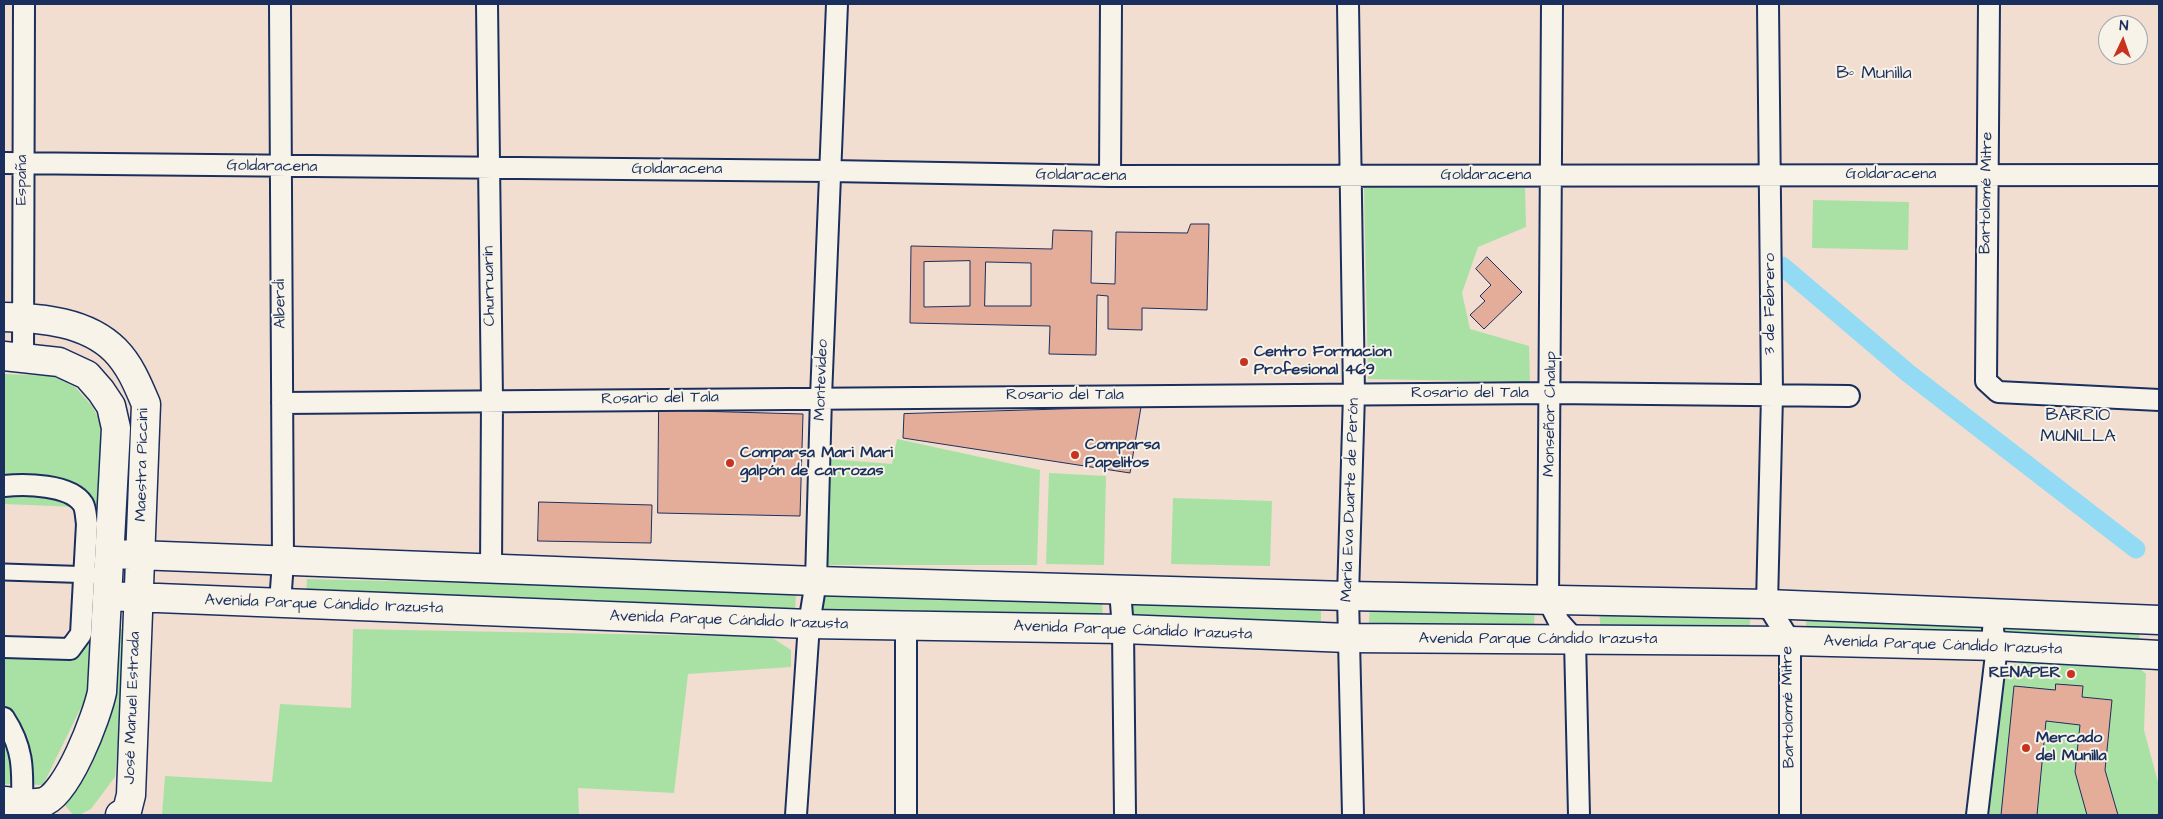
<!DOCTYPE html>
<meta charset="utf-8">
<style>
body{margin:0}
#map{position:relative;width:2163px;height:819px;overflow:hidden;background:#f1ded1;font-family:"Architects Daughter",sans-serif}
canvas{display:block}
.frame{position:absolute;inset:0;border:5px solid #1b2f5e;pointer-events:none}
.north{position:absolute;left:2098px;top:15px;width:50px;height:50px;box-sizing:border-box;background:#f7f3e8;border:1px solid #9fa5b1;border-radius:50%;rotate:3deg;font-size:14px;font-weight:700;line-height:20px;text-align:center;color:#1b2f5e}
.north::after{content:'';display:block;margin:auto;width:18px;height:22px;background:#c8321e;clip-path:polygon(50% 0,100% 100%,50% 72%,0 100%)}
</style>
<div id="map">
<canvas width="2163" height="819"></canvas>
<div class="frame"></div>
<div class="north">N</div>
</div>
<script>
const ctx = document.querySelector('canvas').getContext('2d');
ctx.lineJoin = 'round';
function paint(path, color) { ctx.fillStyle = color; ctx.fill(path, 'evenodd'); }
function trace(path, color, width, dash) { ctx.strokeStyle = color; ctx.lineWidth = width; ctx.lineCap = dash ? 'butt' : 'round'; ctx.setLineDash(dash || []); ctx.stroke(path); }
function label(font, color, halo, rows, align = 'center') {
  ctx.font = font + ' "Architects Daughter",sans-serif'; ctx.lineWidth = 4; ctx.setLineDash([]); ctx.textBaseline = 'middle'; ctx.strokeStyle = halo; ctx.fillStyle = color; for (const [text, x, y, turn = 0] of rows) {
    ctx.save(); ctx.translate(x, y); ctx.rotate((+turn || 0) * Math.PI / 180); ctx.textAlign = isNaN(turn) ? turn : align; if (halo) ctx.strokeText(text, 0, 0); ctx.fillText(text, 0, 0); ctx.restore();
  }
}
paint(new Path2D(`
 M 1364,188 L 1525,188 L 1526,227 L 1478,247 L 1462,293 L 1470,329 L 1529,346 L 1530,382 L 1368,379 Z
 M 1813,200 L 1909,202 L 1908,250 L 1812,248 Z
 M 4,374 L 53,376 L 75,387 L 93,407 L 104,431 L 102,508 L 4,504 Z
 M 897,439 L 1040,470 L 1037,565 L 825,565 L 829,459 L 892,464 Z
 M 1049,473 L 1106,476 L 1104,565 L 1046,564 Z
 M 1173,498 L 1272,501 L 1270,566 L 1171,564 Z
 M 307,579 L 796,591 L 795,618 L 305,609 Z
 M 824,592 L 1102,597 L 1103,623 L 822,618 Z
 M 1133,598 L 1321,607 L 1321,631 L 1131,623 Z
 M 1370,606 L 1535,610 L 1533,636 L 1368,635 Z
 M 1599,609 L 1751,609 L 1749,637 L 1601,636 Z
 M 1807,613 L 1981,620 L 1981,642 L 1805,639 Z
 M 2006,621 L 2140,627 L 2139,647 L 2004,644 Z
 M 118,629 L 128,629 L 115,777 L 91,809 L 79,815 L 73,815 L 64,804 Z
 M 353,629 L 771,637 L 791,650 L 791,667 L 688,674 L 674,793 L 578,788 L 579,815 L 162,815 L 165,776 L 272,782 L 280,704 L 351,708 Z
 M 4,642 L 97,644 L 96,677 L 43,785 L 4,784 Z
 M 2026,660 L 2137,666 L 2146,674 L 2144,730 L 2159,786 L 2159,815 L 1989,815 L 2002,682 L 2012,666 Z`), '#a9e1a5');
trace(new Path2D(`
 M 1782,266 L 1908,373 L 2136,549`), '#93dbf4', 19);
const building = new Path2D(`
 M 1191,224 L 1209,224 L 1207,310 L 1142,308 L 1142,330 L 1108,329 L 1108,296 L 1097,295 L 1096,355 L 1049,354 L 1050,326 L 910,323 L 911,246 L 1052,249 L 1053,230 L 1092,231 L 1091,283 L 1115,284 L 1116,232 L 1187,233 ZM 970,261 L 970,306 L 924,307 L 924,262 ZM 986,262 L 1031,263 L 1031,306 L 985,306 Z
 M 1487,257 L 1522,292 L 1484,329 L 1470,315 L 1485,301 L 1480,296 L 1491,285 L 1476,269 Z
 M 1141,407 L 1130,473 L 903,438 L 904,414 Z
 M 659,410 L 803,414 L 800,516 L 658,513 Z
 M 539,502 L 652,505 L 651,543 L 538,541 Z
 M 2056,684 L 2083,686 L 2082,697 L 2112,700 L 2105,770 L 2118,815 L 2087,815 L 2075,772 L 2080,725 L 2046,721 L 2037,815 L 2001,815 L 2014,686 L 2055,690 Z`);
paint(building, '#e4ad9a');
trace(building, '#1b2f5e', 1);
const pedestrian = new Path2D(`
 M 4,572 L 95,575`);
const minor = new Path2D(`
 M 280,4 L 283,562 L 280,603
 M 487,4 L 492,400 L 491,569
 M 1348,4 L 1354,394 L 1348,596 L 1353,815
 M 1552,4 L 1548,600 L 1559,622 L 1575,640 L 1579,815
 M 1768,4 L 1772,395 L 1767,604 L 1790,641 L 1790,815
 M 1989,4 L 1986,381 L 1998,392 L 2159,400
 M 4,163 L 830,171 L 1110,176 L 2159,175
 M 1110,176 L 1111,4
 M 23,357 L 24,4
 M 282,403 L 1551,393 L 1849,396
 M 4,486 C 25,484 70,484 83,504 C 86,509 86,518 87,524 L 81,634 L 70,649 L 4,647
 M 1120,590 L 1123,629 L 1125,815
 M 4,718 C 23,747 23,768 22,802
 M 796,815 L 809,624 L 816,581 L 821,397 L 837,4
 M 906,815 L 906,626
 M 1977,815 L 1997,646 L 1993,631 L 1994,614`);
const secondary = new Path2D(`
 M 4,317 C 42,318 87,322 115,350 C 130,365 138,385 146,404 L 131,795 L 127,811 L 120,815
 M 4,356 L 59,362 L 87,375 L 101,391 L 111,406 L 116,428 L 102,692 C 97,716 67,796 43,802 C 31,805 15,802 4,801
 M 111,554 L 816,581 L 1348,596 L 1767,604 L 2159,620
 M 108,596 L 809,624 L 1123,629 L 1348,638 L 1790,641 L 1997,646 L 2159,655`);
trace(pedestrian, '#1b2f5e', 19);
trace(minor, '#1b2f5e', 24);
trace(secondary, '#1b2f5e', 31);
trace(pedestrian, '#f7f3e8', 15);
trace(minor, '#f7f3e8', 20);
trace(secondary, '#f7f3e8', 28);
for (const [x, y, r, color] of [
 [1244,362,5,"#c8321e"],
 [1075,455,5,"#c8321e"],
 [730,463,5,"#c8321e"],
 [2071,674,5,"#c8321e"],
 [2026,748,5,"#c8321e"]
]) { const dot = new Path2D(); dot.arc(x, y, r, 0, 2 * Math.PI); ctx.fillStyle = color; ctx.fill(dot); trace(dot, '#f7f3e8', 2); }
label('16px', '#1b2f5e', '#f7f3e8', [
 ["Goldaracena",272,167,1],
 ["Goldaracena",677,170],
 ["Goldaracena",1891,175],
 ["Goldaracena",1081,176,1],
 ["Goldaracena",1486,176],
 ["España",23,180,-90],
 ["Bartolomé Mitre",1987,193,-89],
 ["Churruarín",490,286,-91],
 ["Alberdi",281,304,-91],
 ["3 de Febrero",1771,304,-90],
 ["Montevideo",822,380,-88],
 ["Rosario del Tala",1470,394],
 ["Rosario del Tala",1065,396],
 ["Rosario del Tala",660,399,-1],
 ["Monseñor Chalup",1551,414,-89],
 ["Maestra Piccini",143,465,-89],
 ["María Eva Duarte de Perón",1351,500,-88],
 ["Avenida Parque Cándido Irazusta",324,605,2],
 ["Avenida Parque Cándido Irazusta",729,621,2],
 ["Avenida Parque Cándido Irazusta",1133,631,2],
 ["Avenida Parque Cándido Irazusta",1538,640],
 ["Avenida Parque Cándido Irazusta",1943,646,2],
 ["Bartolomé Mitre",1789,707,-91],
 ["José Manuel Estrada",133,708,-88]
]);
label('bold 16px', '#1b2f5e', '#f7f3e8', [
 ["Centro Formacion",1254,353],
 ["Profesional 469",1254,371],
 ["Comparsa",1085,446],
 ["Papelitos",1085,464],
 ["Comparsa Mari Mari",740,454],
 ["galpón de carrozas",740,472],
 ["RENAPER",2061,674,"right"],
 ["Mercado",2036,739],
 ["del Munilla",2036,757]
], 'left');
label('18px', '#1b2f5e', '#f7f3e8', [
 ["Bº Munilla",1874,74],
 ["BARRIO",2078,416],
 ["MUNILLA",2078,437]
]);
</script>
